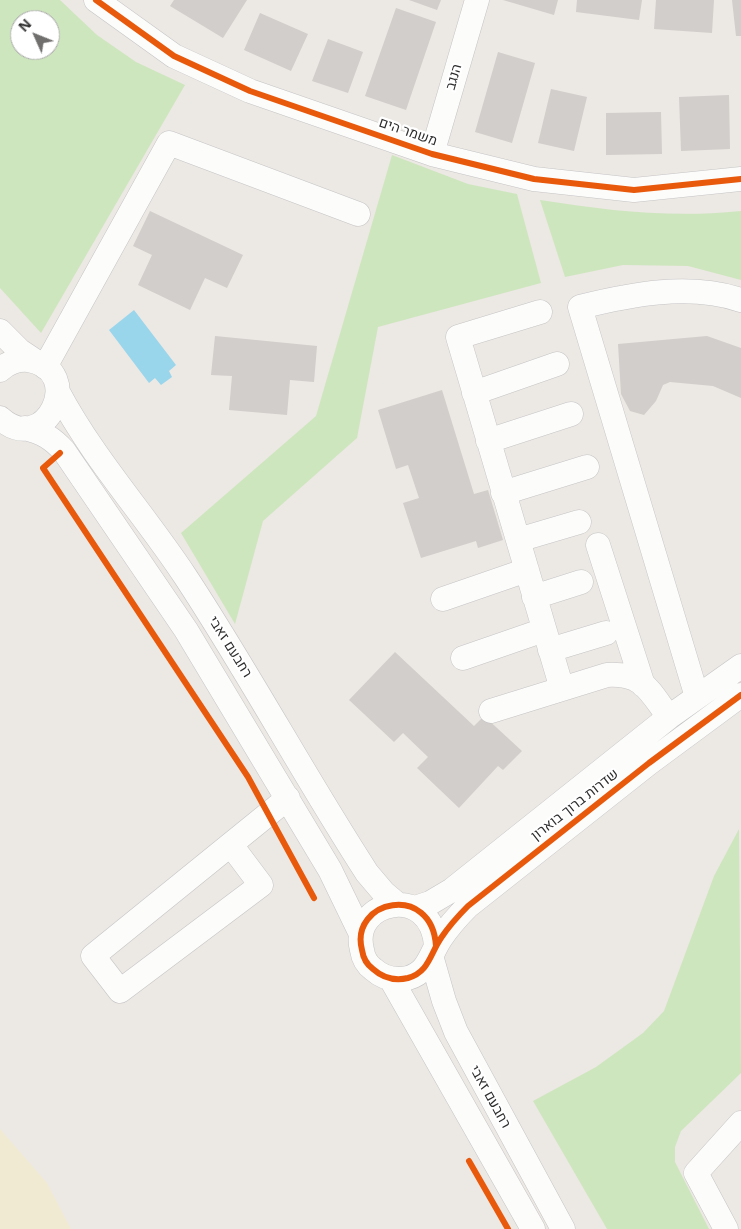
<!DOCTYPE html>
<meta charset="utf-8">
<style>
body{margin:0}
#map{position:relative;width:741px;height:1229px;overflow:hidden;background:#ece8e4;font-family:"Noto Sans",sans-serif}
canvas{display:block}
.north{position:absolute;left:10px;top:10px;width:50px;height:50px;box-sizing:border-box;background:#fff;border:1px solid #ababab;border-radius:50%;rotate:314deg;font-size:14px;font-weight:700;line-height:20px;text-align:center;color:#2e2e2e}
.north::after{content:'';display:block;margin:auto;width:18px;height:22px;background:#706f6e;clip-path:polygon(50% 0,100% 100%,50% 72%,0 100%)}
</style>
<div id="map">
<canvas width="741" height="1229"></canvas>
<div class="north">N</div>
</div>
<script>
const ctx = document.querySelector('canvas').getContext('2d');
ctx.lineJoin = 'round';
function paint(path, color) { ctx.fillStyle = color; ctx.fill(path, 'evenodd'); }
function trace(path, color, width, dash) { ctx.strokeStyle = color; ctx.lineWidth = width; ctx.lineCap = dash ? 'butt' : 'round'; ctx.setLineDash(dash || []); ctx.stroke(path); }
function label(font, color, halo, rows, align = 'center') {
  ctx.font = font + ' "Noto Sans",Heebo,sans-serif'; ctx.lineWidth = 4.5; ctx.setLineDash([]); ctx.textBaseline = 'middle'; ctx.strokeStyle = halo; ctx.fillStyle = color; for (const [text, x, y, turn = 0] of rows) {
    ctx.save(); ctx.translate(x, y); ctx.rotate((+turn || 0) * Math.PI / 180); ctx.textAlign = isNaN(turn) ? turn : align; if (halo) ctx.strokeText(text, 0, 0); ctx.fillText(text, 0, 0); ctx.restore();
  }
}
paint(new Path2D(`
 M 0,0 L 60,0 L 97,35 L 136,62 L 185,85 L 41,333 L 0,288 ZM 20,20 L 50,20 L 50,50 L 20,50 Z
 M 392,155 L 468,184 L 517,194 L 541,283 L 378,327 L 357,438 L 263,521 L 235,624 L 181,533 L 316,416 Z
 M 540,200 C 611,211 670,218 741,211 L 741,280 L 688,266 L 623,265 L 565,277 Z
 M 739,829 L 741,1073 L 681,1131 L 675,1147 L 675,1162 L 709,1229 L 607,1229 L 533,1101 L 596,1067 L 643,1033 L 664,1011 L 714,876 Z`), '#cee6be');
paint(new Path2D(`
 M 0,1129 L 47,1183 L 71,1229 L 0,1229 Z`), '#f0ead3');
paint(new Path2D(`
 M 134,310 L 176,365 L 169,371 L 172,377 L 161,385 L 155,378 L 149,383 L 109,330 Z`), '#99d6ec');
paint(new Path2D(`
 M 174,0 L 247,0 L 223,38 L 170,6 Z
 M 409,0 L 441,0 L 437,10 Z
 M 503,0 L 558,0 L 554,15 Z
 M 577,0 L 642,0 L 639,20 L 576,12 Z
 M 656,0 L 714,0 L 712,33 L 654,29 Z
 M 732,0 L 741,0 L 741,36 L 736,36 Z
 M 396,8 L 436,22 L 406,110 L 365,96 Z
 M 260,13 L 308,34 L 291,71 L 244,50 Z
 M 328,39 L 363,52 L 348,93 L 312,81 Z
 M 498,52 L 535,63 L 512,143 L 475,132 Z
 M 551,89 L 587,97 L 574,151 L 538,143 Z
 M 729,95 L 730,149 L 681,151 L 679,97 Z
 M 661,112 L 662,154 L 606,155 L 606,113 Z
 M 150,211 L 243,255 L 227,288 L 205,278 L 190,310 L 138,285 L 152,255 L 133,246 Z
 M 215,336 L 317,346 L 314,382 L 290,380 L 287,415 L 229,410 L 232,376 L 211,375 Z
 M 707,336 L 741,348 L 741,398 L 713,386 L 670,382 L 663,385 L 656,401 L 644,415 L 630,411 L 621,394 L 618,344 Z
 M 442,390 L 474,494 L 488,490 L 503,540 L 478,548 L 476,541 L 421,558 L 403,503 L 419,498 L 408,465 L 396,469 L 378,410 Z
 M 395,652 L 474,726 L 484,716 L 522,751 L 503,770 L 498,766 L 459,808 L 417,768 L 428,757 L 403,733 L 394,742 L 349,700 Z`), '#d1cecb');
const minor = new Path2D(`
 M 96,0 L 174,56 L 250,91 L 432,154 L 534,179 L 634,190 L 741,179
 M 432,154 L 477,0
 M 540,312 L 458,337 L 562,689
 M 0,331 L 20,351 L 35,361
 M 45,367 L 169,143 L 358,214
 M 0,370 C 7,363 18,359 28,360 C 88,370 45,459 0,418
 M 58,392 C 93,458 144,514 185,576 C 249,673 304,776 367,873 L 384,893 L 397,904
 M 474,393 L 557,364
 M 25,428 C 42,432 52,438 64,451 L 186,630 L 330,870 L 361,934
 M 488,441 L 571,414
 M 503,493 L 587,467
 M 518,540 L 579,522
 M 598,545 L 643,685
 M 534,597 L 581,582
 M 443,599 L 527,570
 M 550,650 L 606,633
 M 463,658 L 544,630
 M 697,697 L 580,307 C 632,294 689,283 741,300
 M 491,711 L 607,675 C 644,673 649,691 669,717
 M 231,845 L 261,885 L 120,991 L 93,956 L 288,798
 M 415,908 L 430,903 L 452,890 L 669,717 L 741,666
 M 436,946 C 432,882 349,900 362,950 C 363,957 366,964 373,969 C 383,978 395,981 408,978 C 429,972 430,954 441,938 C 449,926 458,916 468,906 L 649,763 L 741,695
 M 432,959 L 444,1001 L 456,1032 L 563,1229
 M 391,979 L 533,1229
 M 726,1229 L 696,1173 L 741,1123`);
trace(minor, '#c5c4c5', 25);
trace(minor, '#fcfcfb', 24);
trace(new Path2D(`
 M 96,0 L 174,56 L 250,91 L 432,154 L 534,179 L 634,190 L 741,179
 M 60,453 L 43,468 L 248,777 L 314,898
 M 436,946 C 432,882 349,900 362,950 C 363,957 366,964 373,969 C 383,978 395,981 408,978 C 429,972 430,954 441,938 C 449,926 458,916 468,906 L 649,763 L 741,695
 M 469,1161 L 508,1229`), '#e8590c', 6);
label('14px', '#2e2e2e', '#fff', [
 ["הנגב",454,77,-74],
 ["משמר הים",408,132,19],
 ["רחבעם זאבי",230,647,58],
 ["שדרות ברוך בוארון",575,805,-38],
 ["רחבעם זאבי",490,1097,61]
]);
</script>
